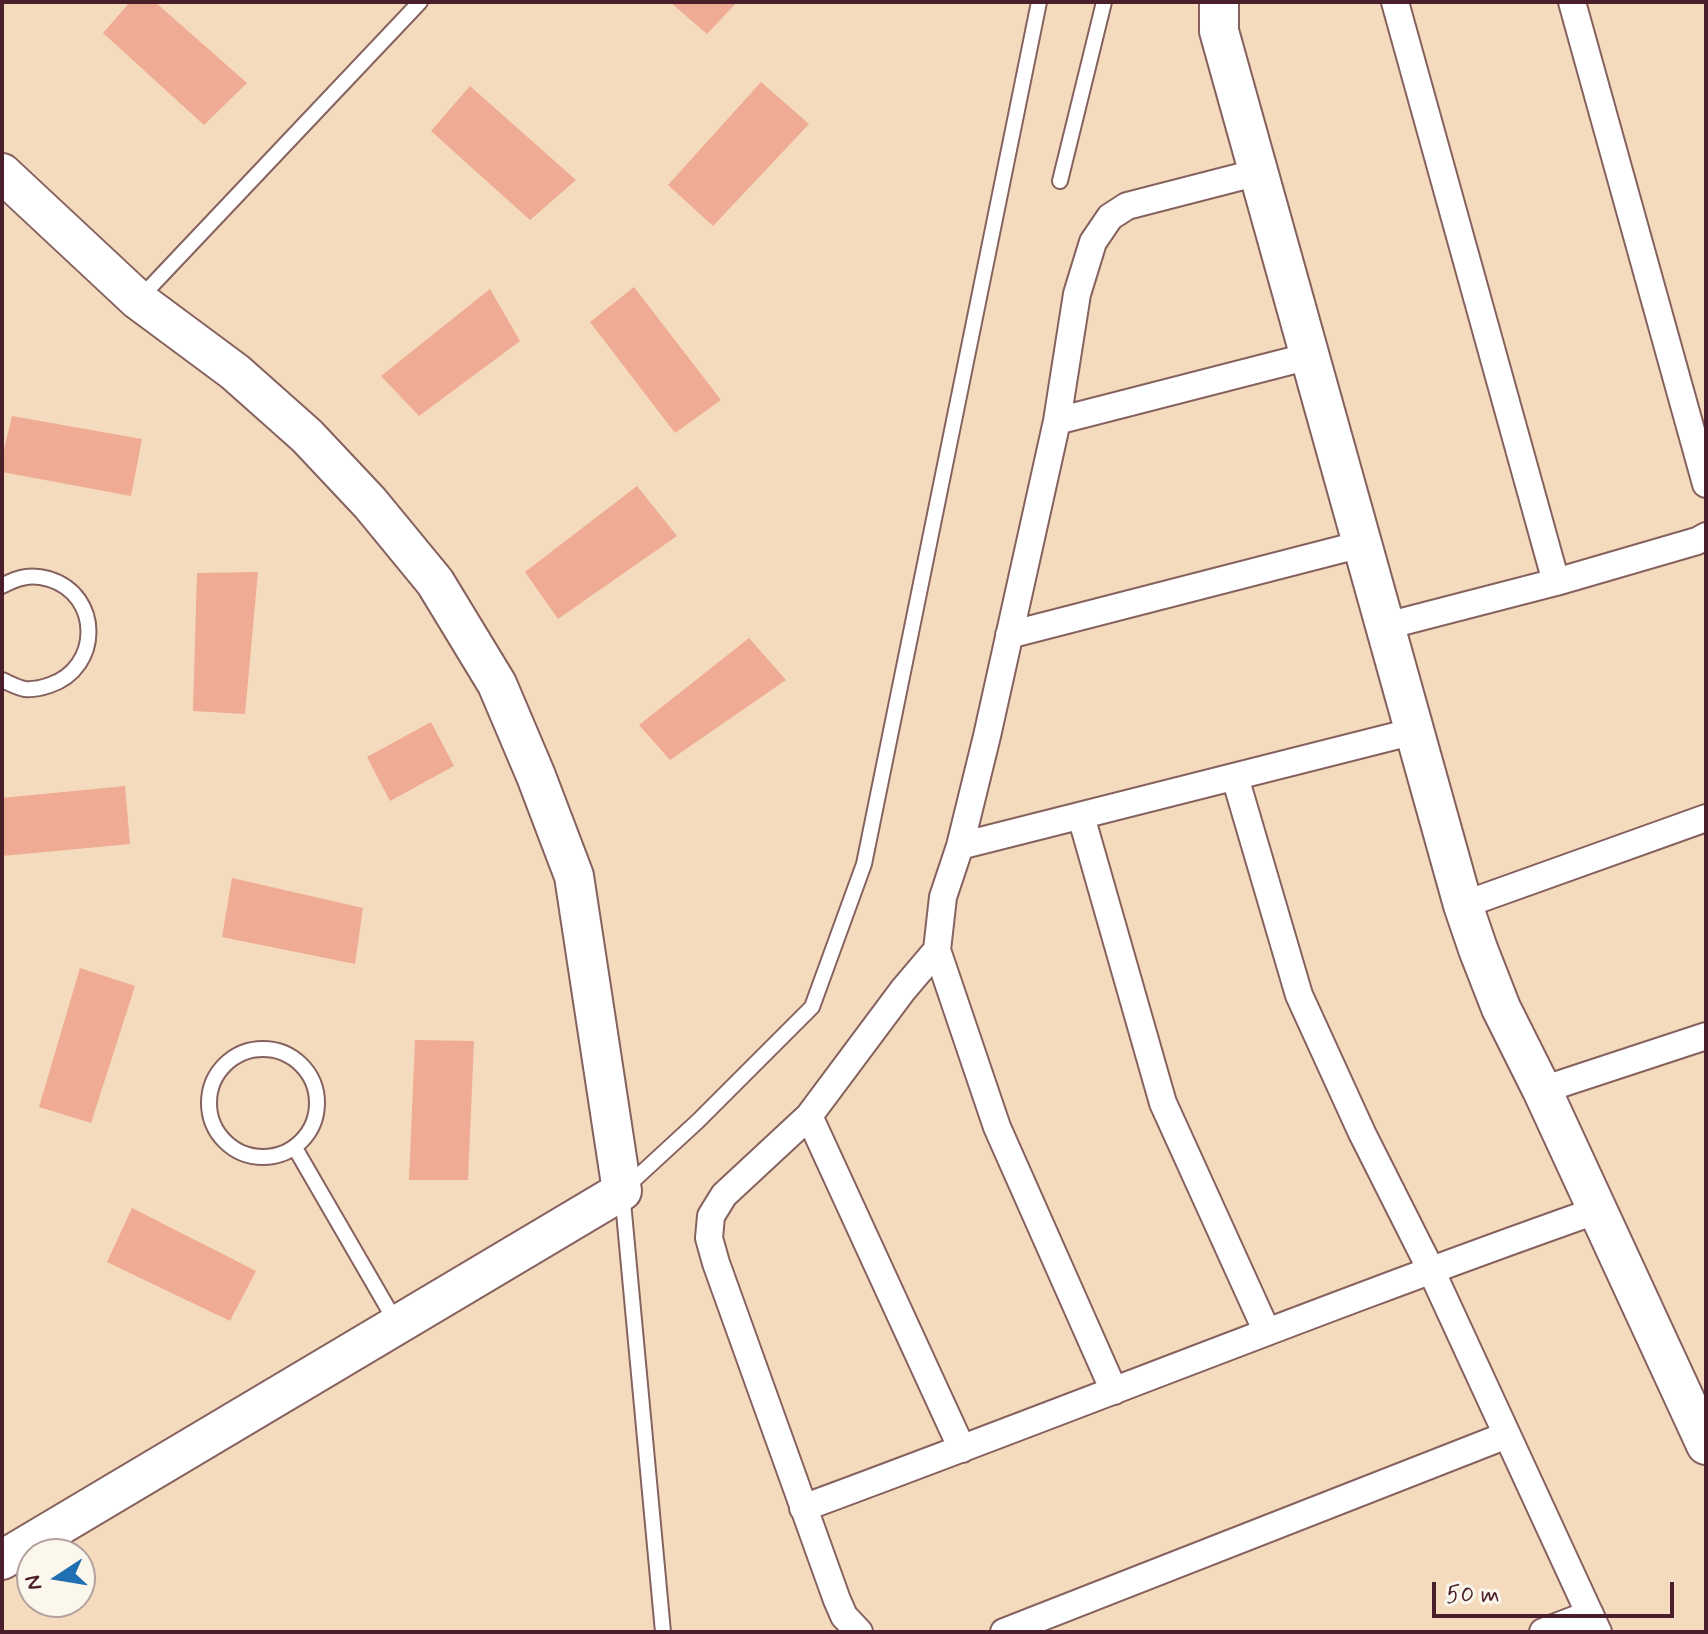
<!DOCTYPE html>
<style>
body{margin:0}
#map{position:relative;width:1708px;height:1634px;overflow:hidden;background:#f4dbbe;font-family:Mynerve,sans-serif}
canvas{display:block}
.frame{position:absolute;inset:0;border:4px solid #4a1f2b;pointer-events:none}
.north{position:absolute;left:16px;top:1538px;width:80px;height:80px;box-sizing:border-box;background:#fbf7ec;border:2px solid #b4a19f;border-radius:50%;rotate:258deg;font-size:22px;font-weight:700;line-height:32px;text-align:center;color:#4a1f2b}
.north::after{content:'';display:block;margin:auto;width:28px;height:36px;background:#1f6fb2;clip-path:polygon(50% 0,100% 100%,50% 72%,0 100%)}
.scale{position:absolute;left:1432px;top:1582px;width:242px;height:36px;box-sizing:border-box;border:4px solid #4a1f2b;border-top:0;padding-left:10px;font-size:24px;line-height:28px;white-space:nowrap;color:#4a1f2b;-webkit-text-stroke:6px #fbf7ec;paint-order:stroke}
</style>
<div id="map">
<canvas width="1708" height="1634"></canvas>
<div class="frame"></div>
<div class="north">N</div>
<div class="scale">50 m</div>
</div>
<script>
const ctx = document.querySelector('canvas').getContext('2d');
ctx.lineJoin = 'round';
function paint(path, color) { ctx.fillStyle = color; ctx.fill(path, 'evenodd'); }
function trace(path, color, width, dash) { ctx.strokeStyle = color; ctx.lineWidth = width; ctx.lineCap = dash ? 'butt' : 'round'; ctx.setLineDash(dash || []); ctx.stroke(path); }
paint(new Path2D(`
 M 130,2 L 155,2 L 247,83 L 204,125 L 103,33 Z
 M 670,2 L 737,2 L 707,34 Z
 M 761,82 L 809,124 L 713,226 L 668,185 Z
 M 470,86 L 576,180 L 530,220 L 431,131 Z
 M 634,287 L 721,400 L 675,433 L 590,322 Z
 M 490,289 L 520,341 L 419,416 L 381,376 Z
 M 12,416 L 142,439 L 131,496 L 2,472 L 2,458 Z
 M 637,486 L 677,536 L 558,619 L 525,572 Z
 M 258,572 L 245,714 L 193,711 L 197,573 Z
 M 749,638 L 786,680 L 670,760 L 639,725 Z
 M 431,722 L 454,766 L 390,801 L 367,757 Z
 M 125,786 L 130,844 L 2,856 L 2,798 Z
 M 232,878 L 363,908 L 355,964 L 222,937 Z
 M 80,968 L 135,986 L 91,1123 L 39,1107 Z
 M 415,1040 L 474,1041 L 468,1180 L 409,1180 Z
 M 132,1208 L 256,1271 L 230,1321 L 107,1262 Z`), '#efab93');
const lane = new Path2D(`
 M 1060,181 L 1104,2
 M 140,298 L 420,2
 M 2,586 C 18,577 31,574 49,579 C 102,595 101,668 50,685 C 41,688 34,690 25,689 C 18,688 9,683 2,680
 M209 1103a54 54 0 1 1 108 0a54 54 0 1 1-108 0Z
 M 295,1148 L 397,1324
 M 663,1632 L 622,1191 L 698,1121 L 812,1007 L 864,864 L 1039,2`);
const street = new Path2D(`
 M 1395,2 L 1556,582
 M 1572,2 L 1706,484
 M 1057,421 L 1310,356
 M 1386,626 L 1556,582 L 1697,541 L 1706,536
 M 1009,635 L 1362,544
 M 1235,777 L 1299,995 L 1362,1133 L 1431,1270 L 1598,1632
 M 1081,816 L 1163,1103 L 1267,1332
 M 960,846 L 1415,731
 M 1463,905 L 1706,818
 M 1542,1090 L 1706,1036
 M 809,1116 L 962,1449
 M 1114,1391 L 997,1127 L 937,950 L 943,897 L 960,846 L 987,736 L 1057,421 L 1077,294 L 1093,242 L 1110,217 L 1127,206 L 1259,172
 M 803,1508 C 1069,1410 1331,1304 1598,1210
 M 859,1632 L 844,1616 L 837,1600 L 716,1263 L 709,1238 L 711,1216 L 724,1195 L 809,1116 L 903,990 L 937,950
 M 1004,1632 L 1507,1435
 M 1543,1632 L 1590,1614`);
const secondary = new Path2D(`
 M 1219,2 L 1219,31 L 1463,905 L 1478,949 L 1501,1008 L 1542,1090 L 1706,1445
 M 2,173 L 138,300 L 235,372 L 307,436 L 370,503 L 435,582 L 497,684 L 536,776 L 574,876 L 622,1191 L 2,1560`);
trace(lane, '#86615e', 18);
trace(street, '#86615e', 30);
trace(secondary, '#86615e', 42);
trace(lane, '#fff', 14);
trace(street, '#fff', 26);
trace(secondary, '#fff', 38);
</script>
